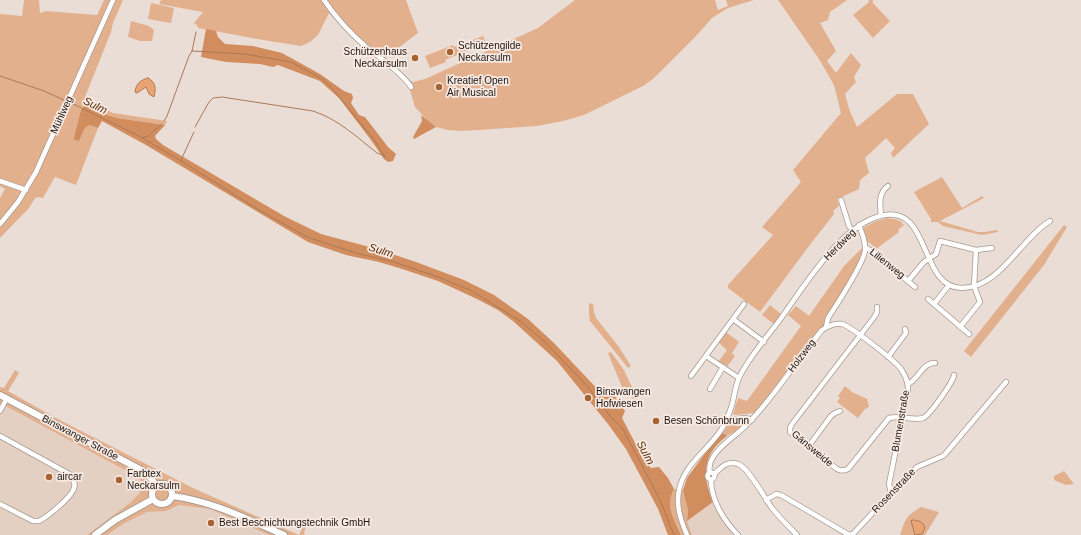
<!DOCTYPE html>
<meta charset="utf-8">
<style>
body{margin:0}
canvas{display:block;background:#eaddd5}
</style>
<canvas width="1081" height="535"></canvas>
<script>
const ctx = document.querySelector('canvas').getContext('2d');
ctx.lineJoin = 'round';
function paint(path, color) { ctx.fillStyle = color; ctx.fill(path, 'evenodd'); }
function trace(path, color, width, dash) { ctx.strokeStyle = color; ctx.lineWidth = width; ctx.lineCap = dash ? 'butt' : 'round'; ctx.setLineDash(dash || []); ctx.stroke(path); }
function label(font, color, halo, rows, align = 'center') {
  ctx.font = font + ' Helvetica,sans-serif'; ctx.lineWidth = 3.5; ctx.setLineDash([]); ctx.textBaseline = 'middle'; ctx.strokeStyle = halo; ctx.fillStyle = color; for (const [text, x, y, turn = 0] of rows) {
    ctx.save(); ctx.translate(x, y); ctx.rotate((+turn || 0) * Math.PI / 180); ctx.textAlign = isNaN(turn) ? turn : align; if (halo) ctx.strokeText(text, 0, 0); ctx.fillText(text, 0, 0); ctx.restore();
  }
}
paint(new Path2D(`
 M 0,403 L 134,475 L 142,481 L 144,485 L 143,489 L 131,502 L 87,535 L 0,535 Z
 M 713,502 L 717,512 L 736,535 L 692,535 L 687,521 Z
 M 176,505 L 194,506 L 210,509 L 269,535 L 107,535 L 123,524 L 147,512 L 160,511 Z`), '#e4d0c3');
paint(new Path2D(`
 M 24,0 L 39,0 L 40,13 L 46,11 L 97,15 L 104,0 L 123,0 L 113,23 L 111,32 L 85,97 L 85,99 L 113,113 L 167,121 L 165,125 L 117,118 L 107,115 L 89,104 L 85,105 L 81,110 L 74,137 L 74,140 L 79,141 L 85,128 L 89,125 L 98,128 L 76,185 L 55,177 L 43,198 L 39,197 L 35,198 L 29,208 L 0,238 L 0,198 L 5,189 L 0,186 L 0,14 L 22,16 Z
 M 161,0 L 406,0 L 418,33 L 385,58 L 409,80 L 413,82 L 425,79 L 538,28 L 575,0 L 715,0 L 718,10 L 728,6 L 726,0 L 754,0 L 728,8 L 712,18 L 697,35 L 654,78 L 643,86 L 584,115 L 563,121 L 537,126 L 462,131 L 448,130 L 436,127 L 429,122 L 415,107 L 409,87 L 402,79 L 354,38 L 329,13 L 318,35 L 310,42 L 301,46 L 263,40 L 198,28 L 197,25 L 194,23 L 203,12 L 159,4 Z
 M 778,0 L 847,0 L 830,12 L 828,20 L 820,23 L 836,51 L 827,61 L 836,73 L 851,53 L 861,65 L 854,77 L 856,82 L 845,94 L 849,109 L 857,127 L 897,94 L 913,94 L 929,124 L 893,158 L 891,153 L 895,148 L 886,138 L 865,158 L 869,173 L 860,180 L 859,189 L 837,199 L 839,206 L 833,211 L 834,214 L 809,246 L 760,312 L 728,288 L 728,285 L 773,235 L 762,227 L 801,182 L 793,170 L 841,113 L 834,85 L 819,59 Z
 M 868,0 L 874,0 L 872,2 L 890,21 L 873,38 L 853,15 L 869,2 Z
 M 151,3 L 174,8 L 171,23 L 148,19 Z
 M 131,21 L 149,26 L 154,30 L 152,41 L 140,41 L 128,37 Z
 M 483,36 L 486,43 L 445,60 L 446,62 L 430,68 L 425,56 L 453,45 L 454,47 Z
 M 942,177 L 962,208 L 982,196 L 984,198 L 940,221 L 978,232 L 985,232 L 997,230 L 998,232 L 982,235 L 977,234 L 943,226 L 938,222 L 931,222 L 931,219 L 914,192 Z
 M 887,218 C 894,219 900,219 904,225 L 898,230 L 899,232 L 876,249 L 869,242 L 868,243 L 866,241 L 863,228 L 874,222 Z
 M 1064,225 L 1067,227 L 1044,265 L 971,357 L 964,351 Z
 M 863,247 L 864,250 L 857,267 L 826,324 L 760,410 L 758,408 L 754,413 L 735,415 L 733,414 L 738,398 L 747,401 L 801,326 L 788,315 L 796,306 L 809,316 L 844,266 Z
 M 589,303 L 593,304 L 594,312 L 596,318 L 619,347 L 631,366 L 628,368 L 590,321 L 589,315 Z
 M 770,305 L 781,314 L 774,324 L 762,315 Z
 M 726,332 L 739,342 L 732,353 L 735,356 L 726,368 L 718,362 L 727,350 L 719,343 Z
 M 611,352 L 624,370 L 638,400 L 632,398 L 625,387 L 622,387 L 608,353 Z
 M 15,370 L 19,373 L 8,391 L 54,417 L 193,488 L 299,535 L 303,526 L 306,527 L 304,533 L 305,535 L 269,535 L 210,509 L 179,505 L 166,511 L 147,512 L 123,524 L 107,535 L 87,535 L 131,502 L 143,489 L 144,485 L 142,481 L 134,475 L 0,403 L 0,387 L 4,388 Z
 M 845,386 L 852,392 L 867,399 L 869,407 L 865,409 L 858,418 L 837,402 L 840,398 L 838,396 Z
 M 741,421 L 743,423 L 741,428 L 727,436 L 725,434 L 722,434 L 728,425 Z
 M 1064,471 L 1074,484 L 1066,485 L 1054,480 L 1054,476 Z
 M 674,489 L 683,490 L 688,510 L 687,521 L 692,535 L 681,535 C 674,518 665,507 674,489 Z
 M 921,507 L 939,512 L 925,535 L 900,535 C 906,518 905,517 921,507 Z`), '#e3b08e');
paint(new Path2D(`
 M 206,29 L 216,31 L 218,37 L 225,44 L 253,46 L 282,53 L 320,74 L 344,91 L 352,94 L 353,98 L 351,103 L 359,115 L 365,117 L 388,147 L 396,154 L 393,161 L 388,162 L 384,159 L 371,140 L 339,98 L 320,81 L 278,65 L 273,67 L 260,64 L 226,62 L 201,57 Z
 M 89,104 L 107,115 L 117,118 L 165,125 L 155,136 L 156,139 L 163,145 L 284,216 L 321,234 L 377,249 L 416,262 L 464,280 L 494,295 L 528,319 L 554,343 L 604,396 L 612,392 L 625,411 L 622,418 L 645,462 L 651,468 L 659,467 L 668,478 L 674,489 C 665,507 674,518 681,535 L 668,535 L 658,509 L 649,492 L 626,449 L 608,424 L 557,361 L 513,321 L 498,310 L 477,299 L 438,281 L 399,268 L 379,262 L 346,255 L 308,242 L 146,145 L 102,121 L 98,128 L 89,125 L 85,128 L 79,141 L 74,140 L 74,137 L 81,110 L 85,105 Z
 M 421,115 L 436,127 L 414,139 L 413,137 L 422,121 Z
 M 722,434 L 725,434 L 727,436 C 702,455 702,475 713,502 L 687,521 L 688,510 L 683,490 L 687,478 L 715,440 Z`), '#d18d5d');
const water = new Path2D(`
 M 148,78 C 156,82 156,89 154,97 L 149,94 L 146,87 L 137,93 L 135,92 C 136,83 141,80 148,78 Z
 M 914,520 C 920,521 923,522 925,528 L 922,534 L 915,535 L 911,521 Z`);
paint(water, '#eaa473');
trace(water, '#ab7956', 1);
trace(new Path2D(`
 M 192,51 L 245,54 L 291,62 L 322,79 L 331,87 L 375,141 L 385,157
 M 0,76 L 44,91 L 66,101
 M 69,102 L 139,136 L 178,159 L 254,207 L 307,237 L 356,253 L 394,262 L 438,277 L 470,290 L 520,321 L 544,341 L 588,387 L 610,416 L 623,429 L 660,500 L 674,535
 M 164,121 L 167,116 L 189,56 L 192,51 L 196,32
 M 195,127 L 209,102 L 213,98 L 222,97 L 313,111 C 338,119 358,138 377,153 L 385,156
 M 142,138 L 148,136 L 162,124
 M 181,160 L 194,132`), '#ab7956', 1);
const minor = new Path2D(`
 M 324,0 C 336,18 348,31 365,46 C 377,55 404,75 411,87
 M 0,181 L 26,190
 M 841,200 L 849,226 L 852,230
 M 881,216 C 880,205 878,193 888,186
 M 0,224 L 18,202 L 36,172 L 113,0
 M 866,248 L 874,252 L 915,287
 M 908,281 L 924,262 L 936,254 L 940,241 L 976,250 L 992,248
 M 928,299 L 969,334
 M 934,304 L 949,285
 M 877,307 L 877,312 L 875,316 L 792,424 L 790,428 L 790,432 L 837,469 C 841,471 844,471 848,469 L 889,418 C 900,415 913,421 923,418 C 930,415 953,382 954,375
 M 733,319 L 764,342
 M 826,327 L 828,318 C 836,306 865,261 865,250 C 866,242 862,233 859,225
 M 960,327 L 980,302 L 974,286 L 976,250
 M 706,356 L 739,378
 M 888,357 L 906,333 L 905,329
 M 691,376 L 744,304
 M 908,384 C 918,380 923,362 935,363
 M 710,389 L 723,367
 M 0,411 L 7,398
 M 726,420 L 746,418 L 752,420
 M 0,436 L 69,474 C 73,478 76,482 74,488 C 72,497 47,517 39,521 L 33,521 L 0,504
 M 808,447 L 831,416 L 835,413 L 840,411
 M707.5 476a3.5 3.5 0 1 1 7 0a3.5 3.5 0 1 1-7 0Z
 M 710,473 C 705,456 730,440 741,430 C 755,418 766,403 777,389 C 792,369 807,349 822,330 C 828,326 835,323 842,324 C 852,327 894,360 901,369 C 905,375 908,381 908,389 L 889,484 L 891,493
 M 714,474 C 721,468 727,460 738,464 C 748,467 764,497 772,508 C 779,517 788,526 797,535
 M 711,480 C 711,500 724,521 738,535
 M 766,500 L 776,494 L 781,495 L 849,535 L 853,534 L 891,493 L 917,467 L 943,456 L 946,453 L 1006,382
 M 687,535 C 680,519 675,503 680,486 C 687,462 708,450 721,430 C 726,423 729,414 732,405 C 735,394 735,384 741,374 C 751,355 766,338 779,321 C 804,287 839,227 880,216 C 932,202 918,288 962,288 C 1000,288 1020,239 1050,221`);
const secondary = new Path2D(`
 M 0,395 L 143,471 L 149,476 L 156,485
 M152 494a10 10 0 1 1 20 0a10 10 0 1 1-20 0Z
 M 172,496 C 212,501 247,519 284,535
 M 95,535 L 115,520 L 153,499`);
trace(minor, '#a69991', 6);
trace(secondary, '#a69991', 8);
trace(minor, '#fff', 4.5);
trace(secondary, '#fff', 6);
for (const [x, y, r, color] of [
 [450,52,4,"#a66331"],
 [415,58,4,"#a66331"],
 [439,87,4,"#a66331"],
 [588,398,4,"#a66331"],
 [656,421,4,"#a66331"],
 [49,477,4,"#a66331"],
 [119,480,4,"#a66331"],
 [211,523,4,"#a66331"]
]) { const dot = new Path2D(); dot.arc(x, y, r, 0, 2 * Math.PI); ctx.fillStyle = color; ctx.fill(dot); trace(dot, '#f8eae2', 1.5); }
label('10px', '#191411', '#f8eae2', [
 ["Schützengilde",458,46],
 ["Neckarsulm",458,58],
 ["Schützenhaus",407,52,"right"],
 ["Neckarsulm",407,64,"right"],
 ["Kreatief Open",447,81],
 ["Air Musical",447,93],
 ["Binswangen",596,392],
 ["Hofwiesen",596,404],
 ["Besen Schönbrunn",664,421],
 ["Farbtex",127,474],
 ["Neckarsulm",127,486],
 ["aircar",57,477],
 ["Best Beschichtungstechnik GmbH",219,523]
], 'left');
label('10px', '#191411', '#f8eae2', [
 ["Mühlweg",62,115,-66],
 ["Herdweg",840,245,-45],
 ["Lilienweg",887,264,38],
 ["Holzweg",802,356,-53],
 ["Blumenstraße",901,421,-80],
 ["Binswanger Straße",80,438,28],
 ["Gänsweide",812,449,40],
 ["Rosenstraße",894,491,-46]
]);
label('italic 11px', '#5a2d07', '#f8eae2', [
 ["Sulm",95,106,26],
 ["Sulm",381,251,17],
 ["Sulm",645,453,62]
]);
</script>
